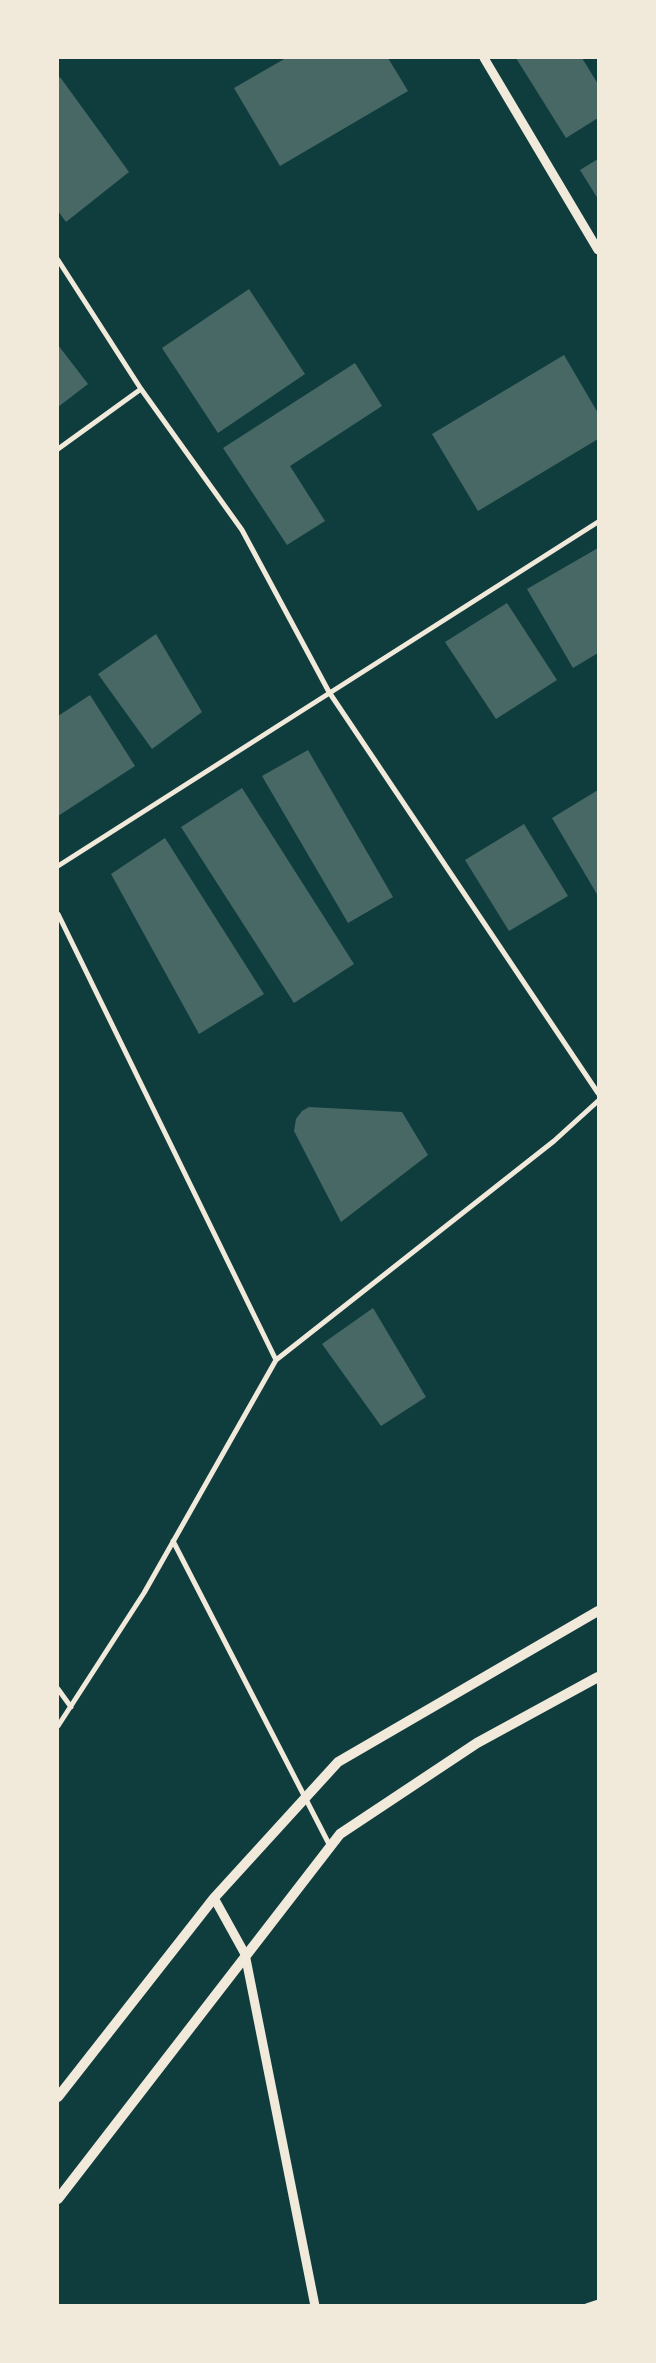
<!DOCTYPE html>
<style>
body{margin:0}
#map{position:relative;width:656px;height:2363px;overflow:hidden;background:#0f3d3e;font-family:"Archivo Narrow",sans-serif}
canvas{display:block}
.frame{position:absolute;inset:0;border:59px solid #f1e9da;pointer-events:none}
</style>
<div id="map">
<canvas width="656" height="2363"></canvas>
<div class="frame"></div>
</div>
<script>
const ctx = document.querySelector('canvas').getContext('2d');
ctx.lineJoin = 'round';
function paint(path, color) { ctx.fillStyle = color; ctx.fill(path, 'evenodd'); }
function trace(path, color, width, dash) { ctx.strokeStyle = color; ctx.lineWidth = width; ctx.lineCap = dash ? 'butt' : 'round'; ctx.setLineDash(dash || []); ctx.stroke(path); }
paint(new Path2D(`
 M 286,58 L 388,58 L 408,91 L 280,166 L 234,88 Z
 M 516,58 L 582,58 L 598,84 L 598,118 L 566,138 Z
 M 60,77 L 129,172 L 66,222 L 58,211 L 58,79 Z
 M 598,159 L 598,199 L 580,170 Z
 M 249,289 L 305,374 L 218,433 L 162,348 Z
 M 58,345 L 88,384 L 58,407 Z
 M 564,355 L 598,413 L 598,439 L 478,511 L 432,434 Z
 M 355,363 L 382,406 L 290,466 L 325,521 L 287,545 L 223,448 Z
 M 598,548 L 598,653 L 573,668 L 527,589 Z
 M 507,603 L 557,680 L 496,719 L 445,642 Z
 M 156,634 L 202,712 L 152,749 L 98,674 Z
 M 90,695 L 135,766 L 58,816 L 58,716 Z
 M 308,750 L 393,897 L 348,923 L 262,776 Z
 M 242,788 L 354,964 L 294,1003 L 181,827 Z
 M 598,790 L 598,896 L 552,818 Z
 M 524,824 L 568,896 L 509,931 L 465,860 Z
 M 165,838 L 264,994 L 199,1034 L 111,874 Z
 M 309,1107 L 402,1112 L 428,1155 L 341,1222 L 294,1131 L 296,1119 L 302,1111 Z
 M 373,1308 L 426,1397 L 381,1426 L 322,1344 Z`), '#486865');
trace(new Path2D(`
 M 58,260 L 141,389 L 242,530 L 329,692 L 598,1093
 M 58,449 L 141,389
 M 58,866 L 598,522
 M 58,914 L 276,1360
 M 173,1541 L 330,1846
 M 58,1689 L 71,1707
 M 58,1726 L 144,1593 L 276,1360 L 554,1141 L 598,1101
 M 586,2306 L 598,2302`), '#f1e9da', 5);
trace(new Path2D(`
 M 484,58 L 598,250
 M 214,1898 L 245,1954 L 315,2306`), '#f1e9da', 9);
trace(new Path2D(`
 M 58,2097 L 214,1898 L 338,1762 L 598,1611
 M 58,2199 L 340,1834 L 477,1743 L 598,1677`), '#f1e9da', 10);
</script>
